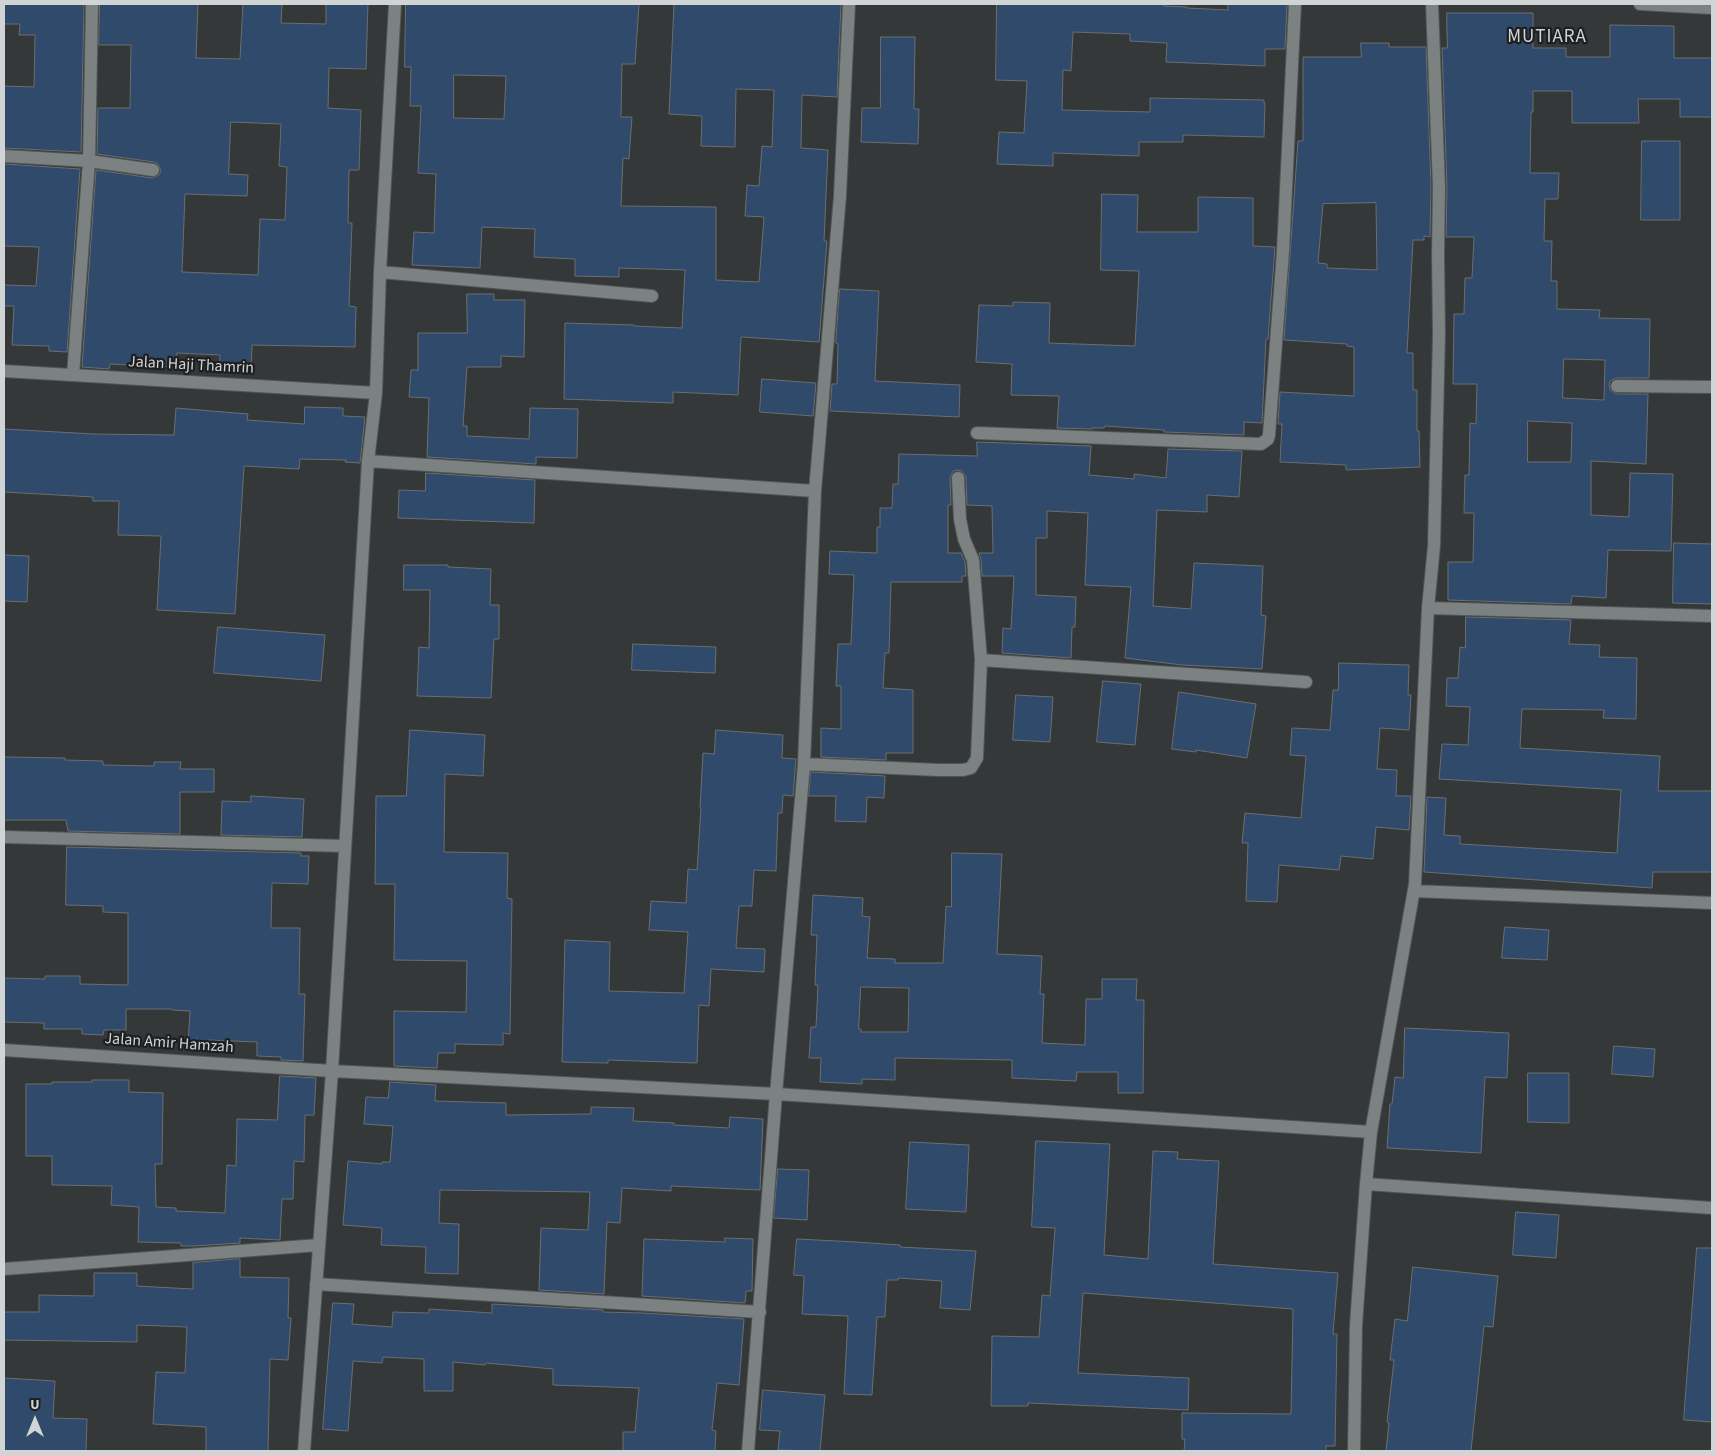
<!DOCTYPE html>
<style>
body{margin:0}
#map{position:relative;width:1716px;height:1455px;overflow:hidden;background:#343839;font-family:"Source Sans 3",sans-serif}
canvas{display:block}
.frame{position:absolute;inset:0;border:5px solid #d1d4d4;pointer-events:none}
.north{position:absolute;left:10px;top:1395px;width:50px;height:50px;-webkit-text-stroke:4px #1d1f20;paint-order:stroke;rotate:0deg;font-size:14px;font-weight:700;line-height:20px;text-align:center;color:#d1d4d4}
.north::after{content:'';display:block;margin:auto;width:18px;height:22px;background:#d1d4d4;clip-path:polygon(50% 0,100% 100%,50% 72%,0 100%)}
</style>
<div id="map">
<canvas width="1716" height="1455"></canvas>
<div class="frame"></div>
<div class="north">U</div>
</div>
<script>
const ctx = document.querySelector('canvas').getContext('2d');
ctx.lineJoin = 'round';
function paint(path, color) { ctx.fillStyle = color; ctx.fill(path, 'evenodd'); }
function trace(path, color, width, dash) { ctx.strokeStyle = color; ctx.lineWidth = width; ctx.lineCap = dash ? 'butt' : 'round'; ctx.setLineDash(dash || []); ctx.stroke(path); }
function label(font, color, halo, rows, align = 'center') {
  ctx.font = font + ' "Source Sans 3",sans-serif'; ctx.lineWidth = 4.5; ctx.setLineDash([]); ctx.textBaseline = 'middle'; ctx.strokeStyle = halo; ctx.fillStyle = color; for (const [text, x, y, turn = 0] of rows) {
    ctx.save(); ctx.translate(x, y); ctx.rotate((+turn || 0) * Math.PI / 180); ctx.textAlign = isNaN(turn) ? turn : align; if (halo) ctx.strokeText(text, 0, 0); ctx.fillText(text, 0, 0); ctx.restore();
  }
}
const building = new Path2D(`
 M 4,4 L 84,4 L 81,152 L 4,148 L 4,86 L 34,87 L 35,35 L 19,35 L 20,24 L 4,24 Z
 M 100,4 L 198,4 L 196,58 L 240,59 L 243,4 L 282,4 L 281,23 L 326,24 L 326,4 L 368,4 L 366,69 L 329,68 L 328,108 L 361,110 L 359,170 L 349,170 L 348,223 L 352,223 L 349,306 L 356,307 L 355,347 L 252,345 L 251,373 L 219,372 L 220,355 L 177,353 L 176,367 L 110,364 L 109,369 L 82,367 L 96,170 L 152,178 L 159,175 L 161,171 L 158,164 L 154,162 L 97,154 L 98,108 L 130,108 L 131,45 L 99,45 ZM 231,122 L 281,124 L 279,166 L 287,167 L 285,220 L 260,219 L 258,275 L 182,272 L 185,194 L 247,196 L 248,175 L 229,174 Z
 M 406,4 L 639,4 L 635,64 L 622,64 L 621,117 L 632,117 L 629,159 L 623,158 L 621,206 L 716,207 L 716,280 L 759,282 L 764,217 L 745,216 L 747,185 L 759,186 L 762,146 L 772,147 L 774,90 L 736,89 L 735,147 L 701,146 L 702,116 L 669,114 L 674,4 L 841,4 L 837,97 L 802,95 L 801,148 L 828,150 L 824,241 L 827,241 L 819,342 L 741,337 L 738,395 L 673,392 L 673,403 L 564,399 L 565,323 L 634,325 L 634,326 L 682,328 L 685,270 L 619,268 L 619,277 L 575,276 L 575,259 L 534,257 L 535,229 L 482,227 L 480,268 L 412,265 L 414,232 L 434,233 L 436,174 L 418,173 L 421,106 L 410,106 L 411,67 L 405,67 ZM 454,75 L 506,76 L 504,119 L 454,118 Z
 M 997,4 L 1164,4 L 1164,6 L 1187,7 L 1187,8 L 1228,10 L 1228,4 L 1287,4 L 1285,49 L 1265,49 L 1265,66 L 1166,62 L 1167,43 L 1130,41 L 1130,34 L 1073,32 L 1071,71 L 1063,70 L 1062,110 L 1150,112 L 1150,98 L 1264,100 L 1264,103 L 1265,103 L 1264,137 L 1183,135 L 1183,142 L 1139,142 L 1139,156 L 1053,153 L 1053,166 L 997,164 L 999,132 L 1024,133 L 1027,81 L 996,80 Z
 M 1447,13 L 1533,13 L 1533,48 L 1566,48 L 1566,57 L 1610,57 L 1610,25 L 1674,26 L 1674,58 L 1712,58 L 1712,117 L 1680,117 L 1680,99 L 1638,99 L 1639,123 L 1572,123 L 1572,91 L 1533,91 L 1533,112 L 1531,112 L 1530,173 L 1559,173 L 1558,199 L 1545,199 L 1544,241 L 1552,241 L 1551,281 L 1557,281 L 1557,309 L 1600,310 L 1599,318 L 1650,319 L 1649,378 L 1617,378 L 1610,381 L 1609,385 L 1610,390 L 1616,394 L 1648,394 L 1646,464 L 1591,461 L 1591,515 L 1629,517 L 1630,473 L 1673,474 L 1671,551 L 1608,550 L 1606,598 L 1572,596 L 1571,604 L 1448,600 L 1448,562 L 1473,562 L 1474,513 L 1464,513 L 1465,475 L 1469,475 L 1470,423 L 1476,424 L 1477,384 L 1453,384 L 1454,314 L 1464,314 L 1465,278 L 1472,278 L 1474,237 L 1446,237 L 1447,187 L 1442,48 L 1447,48 ZM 1564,359 L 1605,360 L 1604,400 L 1563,398 ZM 1528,421 L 1572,423 L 1571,462 L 1528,462 Z
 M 881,37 L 915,37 L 914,109 L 919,109 L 918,144 L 861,142 L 862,108 L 880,108 Z
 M 1361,43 L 1389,43 L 1389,47 L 1426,47 L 1431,187 L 1430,237 L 1424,236 L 1424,240 L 1413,240 L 1407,353 L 1413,353 L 1413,390 L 1417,390 L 1417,431 L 1419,431 L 1420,467 L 1346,470 L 1346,465 L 1280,462 L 1282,424 L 1278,424 L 1280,392 L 1354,396 L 1354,347 L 1347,346 L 1347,344 L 1284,340 L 1298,141 L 1303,141 L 1303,57 L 1361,57 ZM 1376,203 L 1377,270 L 1327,268 L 1327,264 L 1318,263 L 1323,204 Z
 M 1642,141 L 1680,141 L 1680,220 L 1641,220 Z
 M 4,164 L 80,169 L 67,352 L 49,351 L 49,346 L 12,345 L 14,306 L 4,306 L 4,285 L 36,286 L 39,247 L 4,246 Z
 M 1102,194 L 1138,195 L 1137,232 L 1198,232 L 1198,197 L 1253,198 L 1253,246 L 1275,247 L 1268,339 L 1266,339 L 1262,423 L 1244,422 L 1244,435 L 1164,432 L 1164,430 L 1105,426 L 1104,428 L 1092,428 L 1092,429 L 1057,428 L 1059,396 L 1011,395 L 1012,364 L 976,362 L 979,305 L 1013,306 L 1013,302 L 1050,303 L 1049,343 L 1135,346 L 1139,271 L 1101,270 Z
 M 840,289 L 879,291 L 875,381 L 960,385 L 959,417 L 830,411 L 832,384 L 837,384 L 838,344 L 836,343 Z
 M 467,294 L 494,294 L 494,300 L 525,300 L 524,357 L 501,356 L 501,367 L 467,367 L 463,426 L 467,426 L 467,436 L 529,439 L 530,408 L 578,409 L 577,458 L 536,457 L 536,464 L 427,457 L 429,398 L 409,397 L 411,370 L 418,370 L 418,333 L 467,333 Z
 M 762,379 L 816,383 L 813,416 L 760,412 Z
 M 305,407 L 343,408 L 343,416 L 365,417 L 360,463 L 345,462 L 346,460 L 300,459 L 299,469 L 244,466 L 235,614 L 157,610 L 161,536 L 118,535 L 119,501 L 93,501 L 93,497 L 4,492 L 4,429 L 94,434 L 174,435 L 176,408 L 248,414 L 247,420 L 304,424 Z
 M 977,442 L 1091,446 L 1089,475 L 1134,479 L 1134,474 L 1166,478 L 1168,449 L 1242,451 L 1239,497 L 1207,495 L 1207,512 L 1157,510 L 1153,606 L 1191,609 L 1194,563 L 1263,566 L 1261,615 L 1266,616 L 1262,669 L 1182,665 L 1125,658 L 1131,587 L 1085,585 L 1088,513 L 1047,511 L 1047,538 L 1036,538 L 1036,595 L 1076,597 L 1075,627 L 1072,627 L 1071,658 L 1002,653 L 1003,628 L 1011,629 L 1014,576 L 982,576 L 981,559 L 979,553 L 993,553 L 992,506 L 967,505 L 966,477 L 962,471 L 957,470 L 953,471 L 950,478 L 951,505 L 948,505 L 948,553 L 961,553 L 965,562 L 966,576 L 962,576 L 962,582 L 891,582 L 889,653 L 885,653 L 883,688 L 913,690 L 913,753 L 886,753 L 886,760 L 821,757 L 821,728 L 841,729 L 841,686 L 836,686 L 838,644 L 851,644 L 854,575 L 829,574 L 830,551 L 877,553 L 877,527 L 880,527 L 880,508 L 892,508 L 893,484 L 898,484 L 899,454 L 977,456 Z
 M 426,473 L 535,480 L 534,523 L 398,518 L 399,490 L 425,491 Z
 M 1674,543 L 1712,544 L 1712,604 L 1673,603 Z
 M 4,555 L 29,556 L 27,602 L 4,601 Z
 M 404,565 L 448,565 L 448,567 L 491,569 L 490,605 L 499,605 L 499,639 L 494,639 L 491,698 L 417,696 L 419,647 L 429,648 L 430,590 L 404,590 Z
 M 1466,617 L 1571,620 L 1569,644 L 1600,645 L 1599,657 L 1637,658 L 1636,719 L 1603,718 L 1604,710 L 1522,709 L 1520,748 L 1660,756 L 1658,791 L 1712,791 L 1712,872 L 1653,872 L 1652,888 L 1424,872 L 1427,797 L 1446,798 L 1444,835 L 1460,836 L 1460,844 L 1617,853 L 1621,790 L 1439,779 L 1442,744 L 1468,745 L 1470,707 L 1446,706 L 1447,678 L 1458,678 L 1460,647 L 1465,648 Z
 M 218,627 L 325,635 L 321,681 L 214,673 Z
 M 633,644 L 716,647 L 715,673 L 632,670 Z
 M 1339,663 L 1409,665 L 1408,695 L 1411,695 L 1409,730 L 1380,728 L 1377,769 L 1397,770 L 1396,796 L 1411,796 L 1409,830 L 1376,827 L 1373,859 L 1341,856 L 1339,870 L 1279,865 L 1277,902 L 1246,901 L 1248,843 L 1242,843 L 1245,813 L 1301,818 L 1306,756 L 1290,755 L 1292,728 L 1330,730 L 1333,690 L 1338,690 Z
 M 1103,681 L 1141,684 L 1135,745 L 1097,742 Z
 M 1179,692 L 1256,704 L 1247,758 L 1196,750 L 1196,752 L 1172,749 Z
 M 1016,695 L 1053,697 L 1050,742 L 1013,740 Z
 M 410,730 L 485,735 L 483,776 L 445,774 L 444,852 L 508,853 L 507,898 L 512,899 L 510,1034 L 503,1033 L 503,1045 L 455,1044 L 455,1053 L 438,1053 L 437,1068 L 394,1066 L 394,1011 L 466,1012 L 467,961 L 394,960 L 395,884 L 375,884 L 376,796 L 406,796 Z
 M 716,730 L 783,735 L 782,758 L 796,759 L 793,796 L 783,795 L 782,813 L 778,813 L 776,871 L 754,870 L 752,906 L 739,906 L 736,948 L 765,949 L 764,972 L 711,969 L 709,1006 L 699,1005 L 697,1063 L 608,1060 L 608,1063 L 562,1062 L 565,940 L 610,942 L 609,991 L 684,993 L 688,932 L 649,930 L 651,901 L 686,903 L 688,869 L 697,870 L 701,808 L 700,808 L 703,753 L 714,754 Z
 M 4,757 L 65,758 L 65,760 L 103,761 L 103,765 L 154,766 L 154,762 L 181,762 L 180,769 L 214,769 L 214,792 L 180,792 L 180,834 L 68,831 L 66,820 L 4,820 Z
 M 811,772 L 885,776 L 884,798 L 867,797 L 866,822 L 835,821 L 836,796 L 809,796 Z
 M 251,796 L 304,799 L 302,837 L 221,835 L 222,801 L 251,802 Z
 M 67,847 L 301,853 L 301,856 L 309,856 L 308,884 L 272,883 L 271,928 L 300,928 L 299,994 L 305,994 L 303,1061 L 281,1060 L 281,1057 L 257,1056 L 257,1042 L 208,1040 L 207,1046 L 188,1045 L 190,1011 L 172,1010 L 172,1009 L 126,1009 L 126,1030 L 104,1030 L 103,1035 L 82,1034 L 82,1029 L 44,1029 L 44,1023 L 4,1022 L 4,978 L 45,979 L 45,976 L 80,976 L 80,984 L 128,985 L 128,913 L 103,912 L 103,906 L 66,905 Z
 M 952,853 L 1002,854 L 997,954 L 1042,956 L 1040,994 L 1044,994 L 1042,1043 L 1085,1045 L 1086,999 L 1102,999 L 1102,979 L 1137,979 L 1136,1000 L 1144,1000 L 1143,1093 L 1118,1093 L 1118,1072 L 1077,1072 L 1076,1081 L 1012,1078 L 1012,1060 L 895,1058 L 895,1080 L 862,1079 L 862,1084 L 820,1082 L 821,1058 L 809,1058 L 811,1027 L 816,1027 L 818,985 L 815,985 L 817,935 L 811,935 L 813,895 L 863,898 L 862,916 L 870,917 L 867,958 L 895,959 L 895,963 L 943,963 L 946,906 L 951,907 ZM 861,987 L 909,988 L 908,1032 L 861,1032 L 861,1029 L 859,1029 Z
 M 1505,927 L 1549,930 L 1547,960 L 1502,958 Z
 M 1405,1028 L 1509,1033 L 1507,1078 L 1485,1077 L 1481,1153 L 1387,1148 L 1390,1104 L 1392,1104 L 1395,1077 L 1403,1078 Z
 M 1614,1046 L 1655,1049 L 1653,1077 L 1612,1074 Z
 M 1528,1073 L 1569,1073 L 1569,1123 L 1528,1122 Z
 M 280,1076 L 316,1078 L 314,1115 L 305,1115 L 304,1162 L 294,1161 L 293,1199 L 282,1199 L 280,1240 L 240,1238 L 240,1243 L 194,1246 L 181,1246 L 181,1243 L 138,1242 L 139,1207 L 111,1205 L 112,1186 L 52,1185 L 52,1156 L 26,1156 L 26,1084 L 52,1084 L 52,1082 L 92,1082 L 92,1080 L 129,1080 L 129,1092 L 163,1093 L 162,1164 L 155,1164 L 156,1207 L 176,1208 L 176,1211 L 225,1213 L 227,1165 L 236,1166 L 237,1119 L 277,1120 Z
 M 390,1082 L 436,1085 L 435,1101 L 506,1103 L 506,1115 L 591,1114 L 591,1107 L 634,1108 L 633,1121 L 674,1123 L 674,1125 L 729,1128 L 730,1117 L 763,1119 L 760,1190 L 671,1186 L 671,1191 L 622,1188 L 620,1223 L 607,1222 L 604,1294 L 539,1290 L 541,1228 L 588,1230 L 590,1192 L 440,1190 L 439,1223 L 459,1224 L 458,1274 L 425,1273 L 426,1247 L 381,1245 L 382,1228 L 343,1225 L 348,1161 L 382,1164 L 382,1162 L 390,1162 L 393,1126 L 364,1124 L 366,1097 L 388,1098 Z
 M 1036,1141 L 1110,1144 L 1104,1255 L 1148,1259 L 1153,1151 L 1178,1152 L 1177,1159 L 1219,1161 L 1213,1264 L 1338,1273 L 1333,1334 L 1337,1334 L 1335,1446 L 1326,1446 L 1326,1451 L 1184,1451 L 1185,1439 L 1182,1439 L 1182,1413 L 1291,1414 L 1293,1309 L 1083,1293 L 1078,1373 L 1189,1378 L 1188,1410 L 1028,1403 L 1028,1406 L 991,1406 L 992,1336 L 1039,1337 L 1042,1295 L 1050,1296 L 1055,1228 L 1032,1227 Z
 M 910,1142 L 969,1145 L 966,1212 L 906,1209 Z
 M 778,1169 L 809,1170 L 807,1220 L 774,1218 Z
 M 1516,1212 L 1559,1215 L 1556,1258 L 1513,1255 Z
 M 725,1238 L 753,1239 L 752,1291 L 746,1291 L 745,1303 L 642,1296 L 644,1239 L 725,1242 Z
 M 797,1239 L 856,1242 L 900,1245 L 900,1247 L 976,1251 L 970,1310 L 940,1308 L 942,1281 L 898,1278 L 898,1280 L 887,1280 L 885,1317 L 877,1317 L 872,1395 L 844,1394 L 848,1316 L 802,1314 L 804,1276 L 794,1275 Z
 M 1697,1248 L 1712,1248 L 1712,1422 L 1684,1420 Z
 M 240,1259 L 240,1277 L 289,1278 L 288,1318 L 291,1318 L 288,1360 L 270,1359 L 268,1451 L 206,1451 L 206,1427 L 153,1424 L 156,1372 L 185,1373 L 187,1327 L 137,1325 L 137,1342 L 4,1340 L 4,1312 L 39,1312 L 39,1295 L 94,1296 L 94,1273 L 137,1273 L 137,1286 L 193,1289 L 193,1263 Z
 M 1413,1267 L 1498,1276 L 1493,1327 L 1484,1326 L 1471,1451 L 1386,1451 L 1389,1423 L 1387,1422 L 1394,1360 L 1390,1360 L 1395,1319 L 1407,1321 Z
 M 333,1303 L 354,1304 L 352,1324 L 392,1327 L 393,1312 L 429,1313 L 429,1309 L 492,1313 L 492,1304 L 603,1310 L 603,1312 L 642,1313 L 744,1319 L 739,1385 L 717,1383 L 712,1430 L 716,1431 L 715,1451 L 623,1451 L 623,1432 L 635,1432 L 639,1388 L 553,1385 L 553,1369 L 486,1363 L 485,1365 L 453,1362 L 453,1391 L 424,1391 L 424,1359 L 383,1357 L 382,1363 L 353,1361 L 348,1431 L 323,1429 Z
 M 4,1378 L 55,1381 L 53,1418 L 87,1419 L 86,1451 L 4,1451 Z
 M 763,1390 L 825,1395 L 820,1451 L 778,1450 L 780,1431 L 760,1430 Z`);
paint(building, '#304a6b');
trace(building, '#6b6e71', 1);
const street = new Path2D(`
 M 4,156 L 89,161 L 153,170
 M 380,272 L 652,296
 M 4,371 L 376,393
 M 73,375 L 89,161 L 92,4
 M 1617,386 L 1712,387
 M 977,433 L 1261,444 L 1268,439 L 1269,435 L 1283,251 L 1295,4
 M 368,461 L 815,491
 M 1428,608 L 1712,616
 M 981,660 L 1306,682
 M 804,764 L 938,770 L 963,770 L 971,768 L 977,758 L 981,660 L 973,560 L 964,539 L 960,519 L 958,478
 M 4,837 L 345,846
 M 1414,891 L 1712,903
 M 4,1050 L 332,1071 L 776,1094 L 1371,1132
 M 1366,1184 L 1712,1208
 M 4,1269 L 319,1245
 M 316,1284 L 760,1312
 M 304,1451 L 332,1071 L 368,461 L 376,393 L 380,272 L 395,4
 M 748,1451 L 776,1094 L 804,764 L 815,491 L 840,196 L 849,4
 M 1354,1451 L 1356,1325 L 1366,1184 L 1371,1132 L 1415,884 L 1428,608 L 1434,546 L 1439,334 L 1438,255 L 1439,187 L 1432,4`);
const secondary = new Path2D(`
 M 1640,4 L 1712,8`);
trace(street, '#525556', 14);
trace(secondary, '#525556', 14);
trace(street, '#7c8182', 12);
trace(secondary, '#7c8182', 12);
label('16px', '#d1d4d4', '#1d1f20', [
 ["Jalan Haji Thamrin",191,366,3],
 ["Jalan Amir Hamzah",169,1044,4]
]);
ctx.letterSpacing = '1px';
label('19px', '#d1d4d4', '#1d1f20', [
 ["MUTIARA",1547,38]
]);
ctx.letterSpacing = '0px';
</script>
